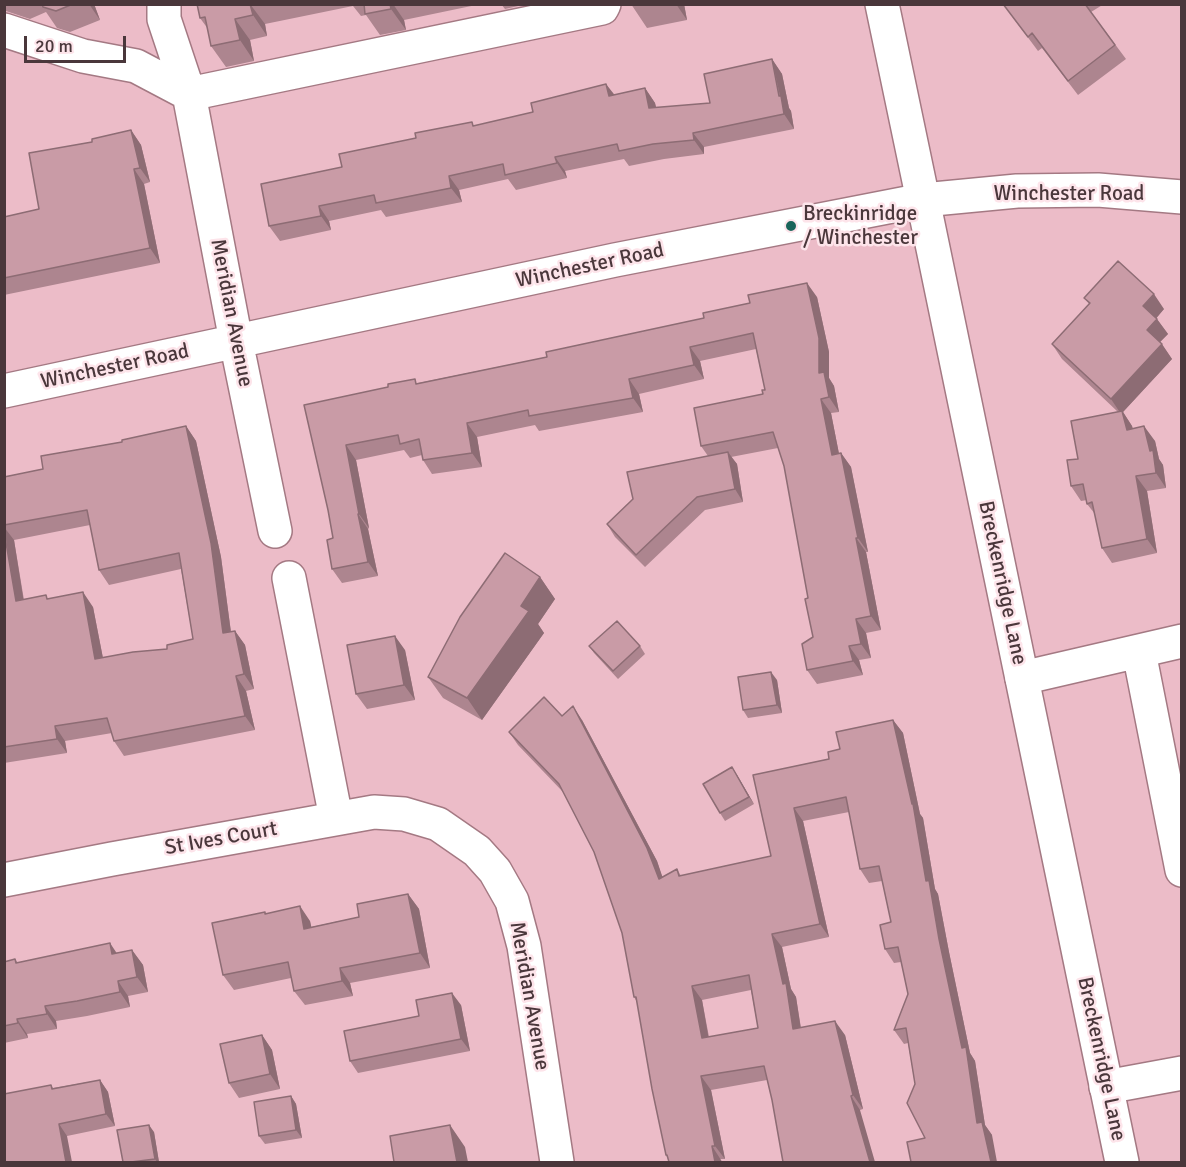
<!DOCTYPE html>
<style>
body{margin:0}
#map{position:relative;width:1186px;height:1167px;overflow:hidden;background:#ecbcc8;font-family:Signika,sans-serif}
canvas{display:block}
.frame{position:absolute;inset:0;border:6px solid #4a373b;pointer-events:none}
.scale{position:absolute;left:24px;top:36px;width:102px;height:27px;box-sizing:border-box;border:3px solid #4a373b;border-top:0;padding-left:8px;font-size:18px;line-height:21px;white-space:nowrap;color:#4a373b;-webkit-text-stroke:4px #fde4ea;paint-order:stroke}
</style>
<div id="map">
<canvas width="1186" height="1167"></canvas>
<div class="frame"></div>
<div class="scale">20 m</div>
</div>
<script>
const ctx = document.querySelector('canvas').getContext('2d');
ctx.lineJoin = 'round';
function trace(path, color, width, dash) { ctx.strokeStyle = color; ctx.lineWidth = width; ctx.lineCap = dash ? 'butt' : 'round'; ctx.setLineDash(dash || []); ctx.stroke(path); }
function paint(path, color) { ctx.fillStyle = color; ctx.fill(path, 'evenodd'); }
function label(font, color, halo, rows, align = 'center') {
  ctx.font = font + ' Signika,sans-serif'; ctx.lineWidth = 5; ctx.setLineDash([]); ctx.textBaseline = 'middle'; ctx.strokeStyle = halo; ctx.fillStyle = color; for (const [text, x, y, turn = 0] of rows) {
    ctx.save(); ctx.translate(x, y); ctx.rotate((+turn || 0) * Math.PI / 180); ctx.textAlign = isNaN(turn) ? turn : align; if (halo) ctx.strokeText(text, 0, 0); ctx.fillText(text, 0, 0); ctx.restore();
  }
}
const minor = new Path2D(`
 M 164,4 L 164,19 L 189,94 L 236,341 L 275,531
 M 4,30 L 83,56 L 136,66 L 189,94 L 602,8 L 604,4
 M 4,391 L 615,260 L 923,200 L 1017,191 L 1098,190 L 1182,197
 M 289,578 L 336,818
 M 1139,652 L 1182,870
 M 1022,678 L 1182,641
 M 4,880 L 112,859 L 374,812 L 404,814 L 438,824 L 477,851 L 495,871 L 512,901 L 524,946 L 557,1162
 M 1106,1087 L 1182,1073`);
const major = new Path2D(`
 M 882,4 L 923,200 L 1122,1162`);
trace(minor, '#a47983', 36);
trace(major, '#a47983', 36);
trace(minor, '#fff', 33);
trace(major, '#fff', 33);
paint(new Path2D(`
 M 4,4 L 94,4 L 100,20 L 70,32 L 57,28 L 46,12 L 30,19 L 6,11 L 4,11 Z
 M 197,4 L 481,4 L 404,20 L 406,30 L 380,35 L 366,15 L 361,16 L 353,6 L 265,24 L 267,36 L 250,40 L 254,61 L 226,67 L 211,46 L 208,29 L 200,18 Z
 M 501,4 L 527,4 L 505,9 Z
 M 631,4 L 684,4 L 687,20 L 647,28 Z
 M 1003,4 L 1104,4 L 1091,12 L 1126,59 L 1078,95 L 1042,48 L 1038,51 Z
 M 772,59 L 782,74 L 789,108 L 791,111 L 794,129 L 704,147 L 704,154 L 664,159 L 629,166 L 624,159 L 565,171 L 567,178 L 516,190 L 508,179 L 459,190 L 462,202 L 386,217 L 381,210 L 329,221 L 331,230 L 280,241 L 269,226 L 342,167 L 475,126 L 645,88 L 655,103 L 656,108 L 710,103 Z
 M 131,130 L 141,145 L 150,182 L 144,184 L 160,263 L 4,295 L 4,217 L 39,209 L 92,142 Z
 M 817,297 L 829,352 L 829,378 L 834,386 L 839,412 L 831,413 L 839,454 L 841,453 L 851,467 L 868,552 L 866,552 L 881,630 L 866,633 L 871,658 L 859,660 L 863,675 L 817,684 L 807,670 L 813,637 L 808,598 L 784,466 L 778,448 L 731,457 L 737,464 L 743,502 L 705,510 L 645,567 L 615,537 L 607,524 L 708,456 L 701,446 L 763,394 L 765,390 L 756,349 L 700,361 L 704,379 L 639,394 L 643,412 L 539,431 L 535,425 L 477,437 L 482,467 L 432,474 L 423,460 L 422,455 L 410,458 L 404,450 L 356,460 L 369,528 L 368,529 L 378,576 L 342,583 L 332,569 L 333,538 L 328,510 L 304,405 L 418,383 L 547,357 Z
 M 1084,298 L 1164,309 L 1156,318 L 1168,334 L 1160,342 L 1172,359 L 1123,412 L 1132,426 L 1133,429 L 1155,441 L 1159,459 L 1163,465 L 1166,488 L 1147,491 L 1157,553 L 1112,563 L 1102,548 L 1095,514 L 1087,504 L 1087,500 L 1081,501 L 1071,486 L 1078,459 L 1118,412 L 1062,359 L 1052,344 L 1089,304 Z
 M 186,426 L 196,441 L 221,557 L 231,632 L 235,631 L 245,645 L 254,689 L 246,691 L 255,730 L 124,756 L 114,741 L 112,733 L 65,741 L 67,753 L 4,763 L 4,477 L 43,469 L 122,442 ZM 90,525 L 99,570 L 109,585 L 181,569 L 193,639 L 167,649 L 103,658 L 93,607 L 49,599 L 24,600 L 14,540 Z
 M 540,577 L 555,599 L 538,624 L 544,633 L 482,720 L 443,698 L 428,677 Z
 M 589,646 L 640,646 L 645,654 L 618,679 L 594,653 Z
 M 405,650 L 415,700 L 367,709 L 356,694 Z
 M 777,680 L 782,713 L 748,718 L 743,710 Z
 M 562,716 L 582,720 L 657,861 L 662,877 L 677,869 L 681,876 L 771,856 L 753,775 L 829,759 L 840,749 L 893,720 L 903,733 L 920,814 L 923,818 L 935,889 L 938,894 L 949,952 L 970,1053 L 975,1061 L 985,1125 L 992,1135 L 925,1138 L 915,1084 L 908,1043 L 904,1044 L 894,1030 L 908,994 L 901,962 L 894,963 L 885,949 L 891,922 L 882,881 L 869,883 L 860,869 L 849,812 L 803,821 L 829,937 L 782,947 L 791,989 L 796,997 L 801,1028 L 845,1035 L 863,1109 L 860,1110 L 772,1100 L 767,1080 L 711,1090 L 725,1159 L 668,1159 L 666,1155 L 637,1002 L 634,997 L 622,933 L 594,852 L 563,792 L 518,745 L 509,732 ZM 751,990 L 758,1028 L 709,1037 L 702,1000 Z
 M 737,775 L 754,804 L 725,821 L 720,813 Z
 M 408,894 L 419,909 L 430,968 L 350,983 L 353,996 L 305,1005 L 294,991 L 291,978 L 234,990 L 223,975 L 265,912 L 266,914 L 310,921 L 311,927 L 359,917 Z
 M 132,950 L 143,965 L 148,992 L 128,996 L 130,1007 L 87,1016 L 56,1021 L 57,1029 L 27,1034 L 28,1038 L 4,1043 L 4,962 L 15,959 L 18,963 L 117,953 Z
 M 461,1005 L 470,1051 L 358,1073 L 350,1061 L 419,1016 Z
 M 262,1035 L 272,1050 L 280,1089 L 239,1098 L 229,1083 Z
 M 100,1080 L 108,1092 L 115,1126 L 67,1136 L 4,1162 L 51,1085 L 53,1088 Z
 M 291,1096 L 296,1104 L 302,1138 L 265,1144 L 259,1136 Z
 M 154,1132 L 159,1162 L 123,1162 Z`), '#ad858f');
paint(new Path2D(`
 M 89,4 L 94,4 L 100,20 Z
 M 250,4 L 265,24 L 267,36 L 253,15 Z
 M 390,4 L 393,4 L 404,20 L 406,30 L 391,9 Z
 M 676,4 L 684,4 L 687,20 Z
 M 235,19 L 250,40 L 254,61 L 240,40 Z
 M 772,59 L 782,74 L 789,108 L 791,111 L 794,129 L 784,114 Z
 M 606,84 L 617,98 L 609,96 Z
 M 645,88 L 655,103 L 660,123 L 649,108 Z
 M 131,130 L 141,145 L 150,182 L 140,168 Z
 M 693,133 L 704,147 L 704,154 L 694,140 Z
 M 555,157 L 565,171 L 567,178 L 557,163 Z
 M 134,169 L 144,184 L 160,263 L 150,248 Z
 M 449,176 L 459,190 L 462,202 L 451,188 Z
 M 319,206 L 329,221 L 331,230 L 321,216 Z
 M 807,283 L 817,297 L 829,352 L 829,378 L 834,386 L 839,412 L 829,397 L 819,373 Z
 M 1154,294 L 1164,309 L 1154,321 L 1143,306 Z
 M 1157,319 L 1168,334 L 1157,345 L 1147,330 Z
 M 1162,344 L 1172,359 L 1123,412 L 1132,426 L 1137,445 L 1127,430 L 1121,414 L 1111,399 Z
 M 690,347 L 700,361 L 704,379 L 694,365 Z
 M 629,379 L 639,394 L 643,412 L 633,398 Z
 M 821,399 L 831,413 L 842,469 L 832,455 Z
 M 467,423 L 477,437 L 482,467 L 472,453 Z
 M 186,426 L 196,441 L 221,557 L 233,648 L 223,633 Z
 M 1144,426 L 1155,441 L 1159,459 L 1163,465 L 1166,488 L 1156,473 Z
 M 346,445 L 356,460 L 369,528 L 359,514 Z
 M 728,452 L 737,464 L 743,502 L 735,489 Z
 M 841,453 L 851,467 L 868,552 L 858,538 Z
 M 1136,476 L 1147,491 L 1157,553 L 1147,539 Z
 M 358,514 L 368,529 L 378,576 L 368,562 Z
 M 4,527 L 14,540 L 26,616 L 16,601 Z
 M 856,538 L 866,552 L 881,630 L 871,616 Z
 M 540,577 L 555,599 L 538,624 L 544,633 L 482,720 L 467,698 L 521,606 Z
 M 83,592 L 93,607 L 106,674 L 95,659 Z
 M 856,619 L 866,633 L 871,658 L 861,644 Z
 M 235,631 L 245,645 L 254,689 L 244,674 Z
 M 395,636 L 405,650 L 415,700 L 404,685 Z
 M 849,646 L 859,660 L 863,675 L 853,661 Z
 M 771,672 L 777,680 L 782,713 L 777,705 Z
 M 236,676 L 246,691 L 255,730 L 245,716 Z
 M 573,706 L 582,720 L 657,861 L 668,893 L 659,879 Z
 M 893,720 L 903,733 L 920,814 L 923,818 L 935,889 L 938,894 L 949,952 L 970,1053 L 975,1061 L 985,1125 L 992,1135 L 997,1162 L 991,1162 L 977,1123 L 962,1048 L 926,881 L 912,804 Z
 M 55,726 L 65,741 L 67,753 L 57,739 Z
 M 732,767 L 737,775 L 754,804 L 749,797 Z
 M 794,808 L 803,821 L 829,937 L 820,924 Z
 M 408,894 L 419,909 L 430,968 L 420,953 Z
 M 300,906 L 310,921 L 315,943 L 304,929 Z
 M 772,934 L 782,947 L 791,989 L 796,997 L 803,1043 L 793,1029 Z
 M 110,943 L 120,958 L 112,954 Z
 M 132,950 L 143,965 L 148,992 L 137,977 Z
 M 340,968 L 350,983 L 353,996 L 342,981 Z
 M 118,981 L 128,996 L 130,1007 L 120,992 Z
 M 692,986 L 702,1000 L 711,1052 L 702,1038 Z
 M 452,993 L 461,1005 L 470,1051 L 461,1039 Z
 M 45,1006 L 56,1021 L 57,1029 L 47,1014 Z
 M 17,1019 L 27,1034 L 28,1038 L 18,1023 Z
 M 835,1021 L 845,1035 L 863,1109 L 853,1095 Z
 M 262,1035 L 272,1050 L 280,1089 L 270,1074 Z
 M 701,1076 L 711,1090 L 725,1159 L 715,1146 Z
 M 100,1080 L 108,1092 L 115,1126 L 106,1114 Z
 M 291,1096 L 296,1104 L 302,1138 L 296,1130 Z
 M 851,1096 L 860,1110 L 875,1162 L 870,1162 Z
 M 59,1124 L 67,1136 L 72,1162 L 66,1162 Z
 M 149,1125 L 154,1132 L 159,1162 L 157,1162 L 155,1159 Z
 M 450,1125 L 465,1147 L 468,1162 L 457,1162 Z
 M 712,1146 L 721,1160 L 722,1162 L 715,1162 Z`), '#8d6c74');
const building = new Path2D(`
 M 42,4 L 73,4 L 56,11 L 43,7 Z
 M 197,4 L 250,4 L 253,15 L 235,19 L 240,40 L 211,46 L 205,17 L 200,18 Z
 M 364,4 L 390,4 L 391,9 L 365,14 Z
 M 1003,4 L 1085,4 L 1115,45 L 1068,81 L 1032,33 L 1028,37 Z
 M 772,59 L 779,96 L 781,96 L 784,114 L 693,133 L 694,140 L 653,144 L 619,151 L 617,144 L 555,157 L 557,163 L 505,175 L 503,164 L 449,176 L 451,188 L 376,203 L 374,195 L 319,206 L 321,216 L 269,226 L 261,184 L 342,167 L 339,154 L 416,138 L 415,133 L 472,122 L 473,126 L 533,112 L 531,103 L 606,84 L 609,96 L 645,88 L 649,108 L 710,103 L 704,74 Z
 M 131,130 L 140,168 L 134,169 L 150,248 L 4,278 L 4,217 L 39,209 L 29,153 L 92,142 L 92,139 Z
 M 1118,261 L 1154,294 L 1143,306 L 1157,319 L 1147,330 L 1162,344 L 1111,399 L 1052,344 L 1090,303 L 1084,298 Z
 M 807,283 L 819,338 L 819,373 L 824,372 L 829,397 L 821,399 L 832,455 L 841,453 L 858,538 L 856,538 L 871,616 L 856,619 L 861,644 L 849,646 L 853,661 L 807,670 L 802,644 L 813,637 L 805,599 L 808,598 L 784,466 L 773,432 L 701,446 L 694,408 L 763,394 L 762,390 L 765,390 L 753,333 L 690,347 L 694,365 L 629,379 L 633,398 L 529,416 L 528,410 L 467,423 L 472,453 L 423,460 L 419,439 L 400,444 L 398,435 L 346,445 L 359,514 L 358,514 L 368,562 L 332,569 L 327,540 L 333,538 L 328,510 L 304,405 L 388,387 L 388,384 L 415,379 L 416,384 L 547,357 L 546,352 L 704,318 L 703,313 L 750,303 L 748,295 Z
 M 1122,411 L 1127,430 L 1144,426 L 1150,451 L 1153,450 L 1156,473 L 1136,476 L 1147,539 L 1102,548 L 1092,502 L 1087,504 L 1083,484 L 1071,486 L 1067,460 L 1078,459 L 1071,421 Z
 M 186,426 L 211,543 L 223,633 L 235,631 L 244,674 L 236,676 L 245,716 L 114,741 L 107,718 L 55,726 L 57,739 L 4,747 L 4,531 L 16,601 L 46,595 L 47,599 L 83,592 L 95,659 L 133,652 L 167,649 L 167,645 L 193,639 L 179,553 L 99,570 L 87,510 L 4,525 L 4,477 L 43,469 L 41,456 L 122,442 L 122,440 Z
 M 728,452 L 735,489 L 697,497 L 636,555 L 607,524 L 633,499 L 627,472 Z
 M 505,553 L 540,577 L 521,606 L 529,611 L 467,698 L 428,677 L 460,617 Z
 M 617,621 L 640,646 L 613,671 L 589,646 Z
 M 395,636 L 404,685 L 356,694 L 347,645 Z
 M 771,672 L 777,705 L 743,710 L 738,677 Z
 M 544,697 L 562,716 L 573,706 L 647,848 L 659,879 L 677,869 L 679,876 L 771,856 L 753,775 L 829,759 L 828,752 L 840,749 L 836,732 L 893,720 L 912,804 L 913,804 L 926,881 L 929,880 L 939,939 L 962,1048 L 966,1047 L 977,1123 L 982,1122 L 991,1162 L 911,1162 L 907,1142 L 925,1138 L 907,1103 L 915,1084 L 906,1028 L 894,1030 L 908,994 L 898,947 L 885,949 L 880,925 L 891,922 L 879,866 L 860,869 L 846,797 L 794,808 L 820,924 L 772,934 L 783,984 L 786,983 L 793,1029 L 835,1021 L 853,1095 L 851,1096 L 870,1162 L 783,1162 L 772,1100 L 764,1066 L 701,1076 L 715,1146 L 712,1146 L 715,1162 L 669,1162 L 667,1155 L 666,1155 L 652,1089 L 636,997 L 634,997 L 622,933 L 594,852 L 559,784 L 509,732 ZM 749,975 L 758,1028 L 702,1038 L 692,986 Z
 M 732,767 L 749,797 L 720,813 L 703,784 Z
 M 408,894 L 420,953 L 340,968 L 342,981 L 294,991 L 288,962 L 223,975 L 212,923 L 265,912 L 265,914 L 300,906 L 304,929 L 359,917 L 357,904 Z
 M 110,943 L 112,954 L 132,950 L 137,977 L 118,981 L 120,992 L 77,1001 L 45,1006 L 47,1014 L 17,1019 L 18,1023 L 4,1026 L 4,962 L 15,959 L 16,963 Z
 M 452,993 L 461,1039 L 350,1061 L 344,1031 L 419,1016 L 416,1000 Z
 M 262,1035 L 270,1074 L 229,1083 L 220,1044 Z
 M 100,1080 L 106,1114 L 59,1124 L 66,1162 L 4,1162 L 4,1094 L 51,1085 L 52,1089 Z
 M 291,1096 L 296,1130 L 259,1136 L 254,1102 Z
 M 149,1125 L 155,1159 L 131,1162 L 123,1162 L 117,1130 Z
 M 450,1125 L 457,1162 L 394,1162 L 390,1136 Z`);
paint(building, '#c99ba6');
trace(building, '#8d6c74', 1.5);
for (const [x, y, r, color] of [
 [791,226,6,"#1a645a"]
]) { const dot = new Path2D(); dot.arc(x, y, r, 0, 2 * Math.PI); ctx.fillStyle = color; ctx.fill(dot); trace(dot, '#fde4ea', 2); }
label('21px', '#4a373b', '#fde4ea', [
 ["Winchester Road",1069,194],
 ["Winchester Road",590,266,-12],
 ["Meridian Avenue",231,313,79],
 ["Winchester Road",115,367,-12],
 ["Breckenridge Lane",1002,583,78],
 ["St Ives Court",221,839,-10],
 ["Meridian Avenue",529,996,80],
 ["Breckenridge Lane",1101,1059,78]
]);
label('21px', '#4a373b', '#fde4ea', [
 ["Breckinridge",803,214],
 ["/ Winchester",803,238]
], 'left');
</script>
